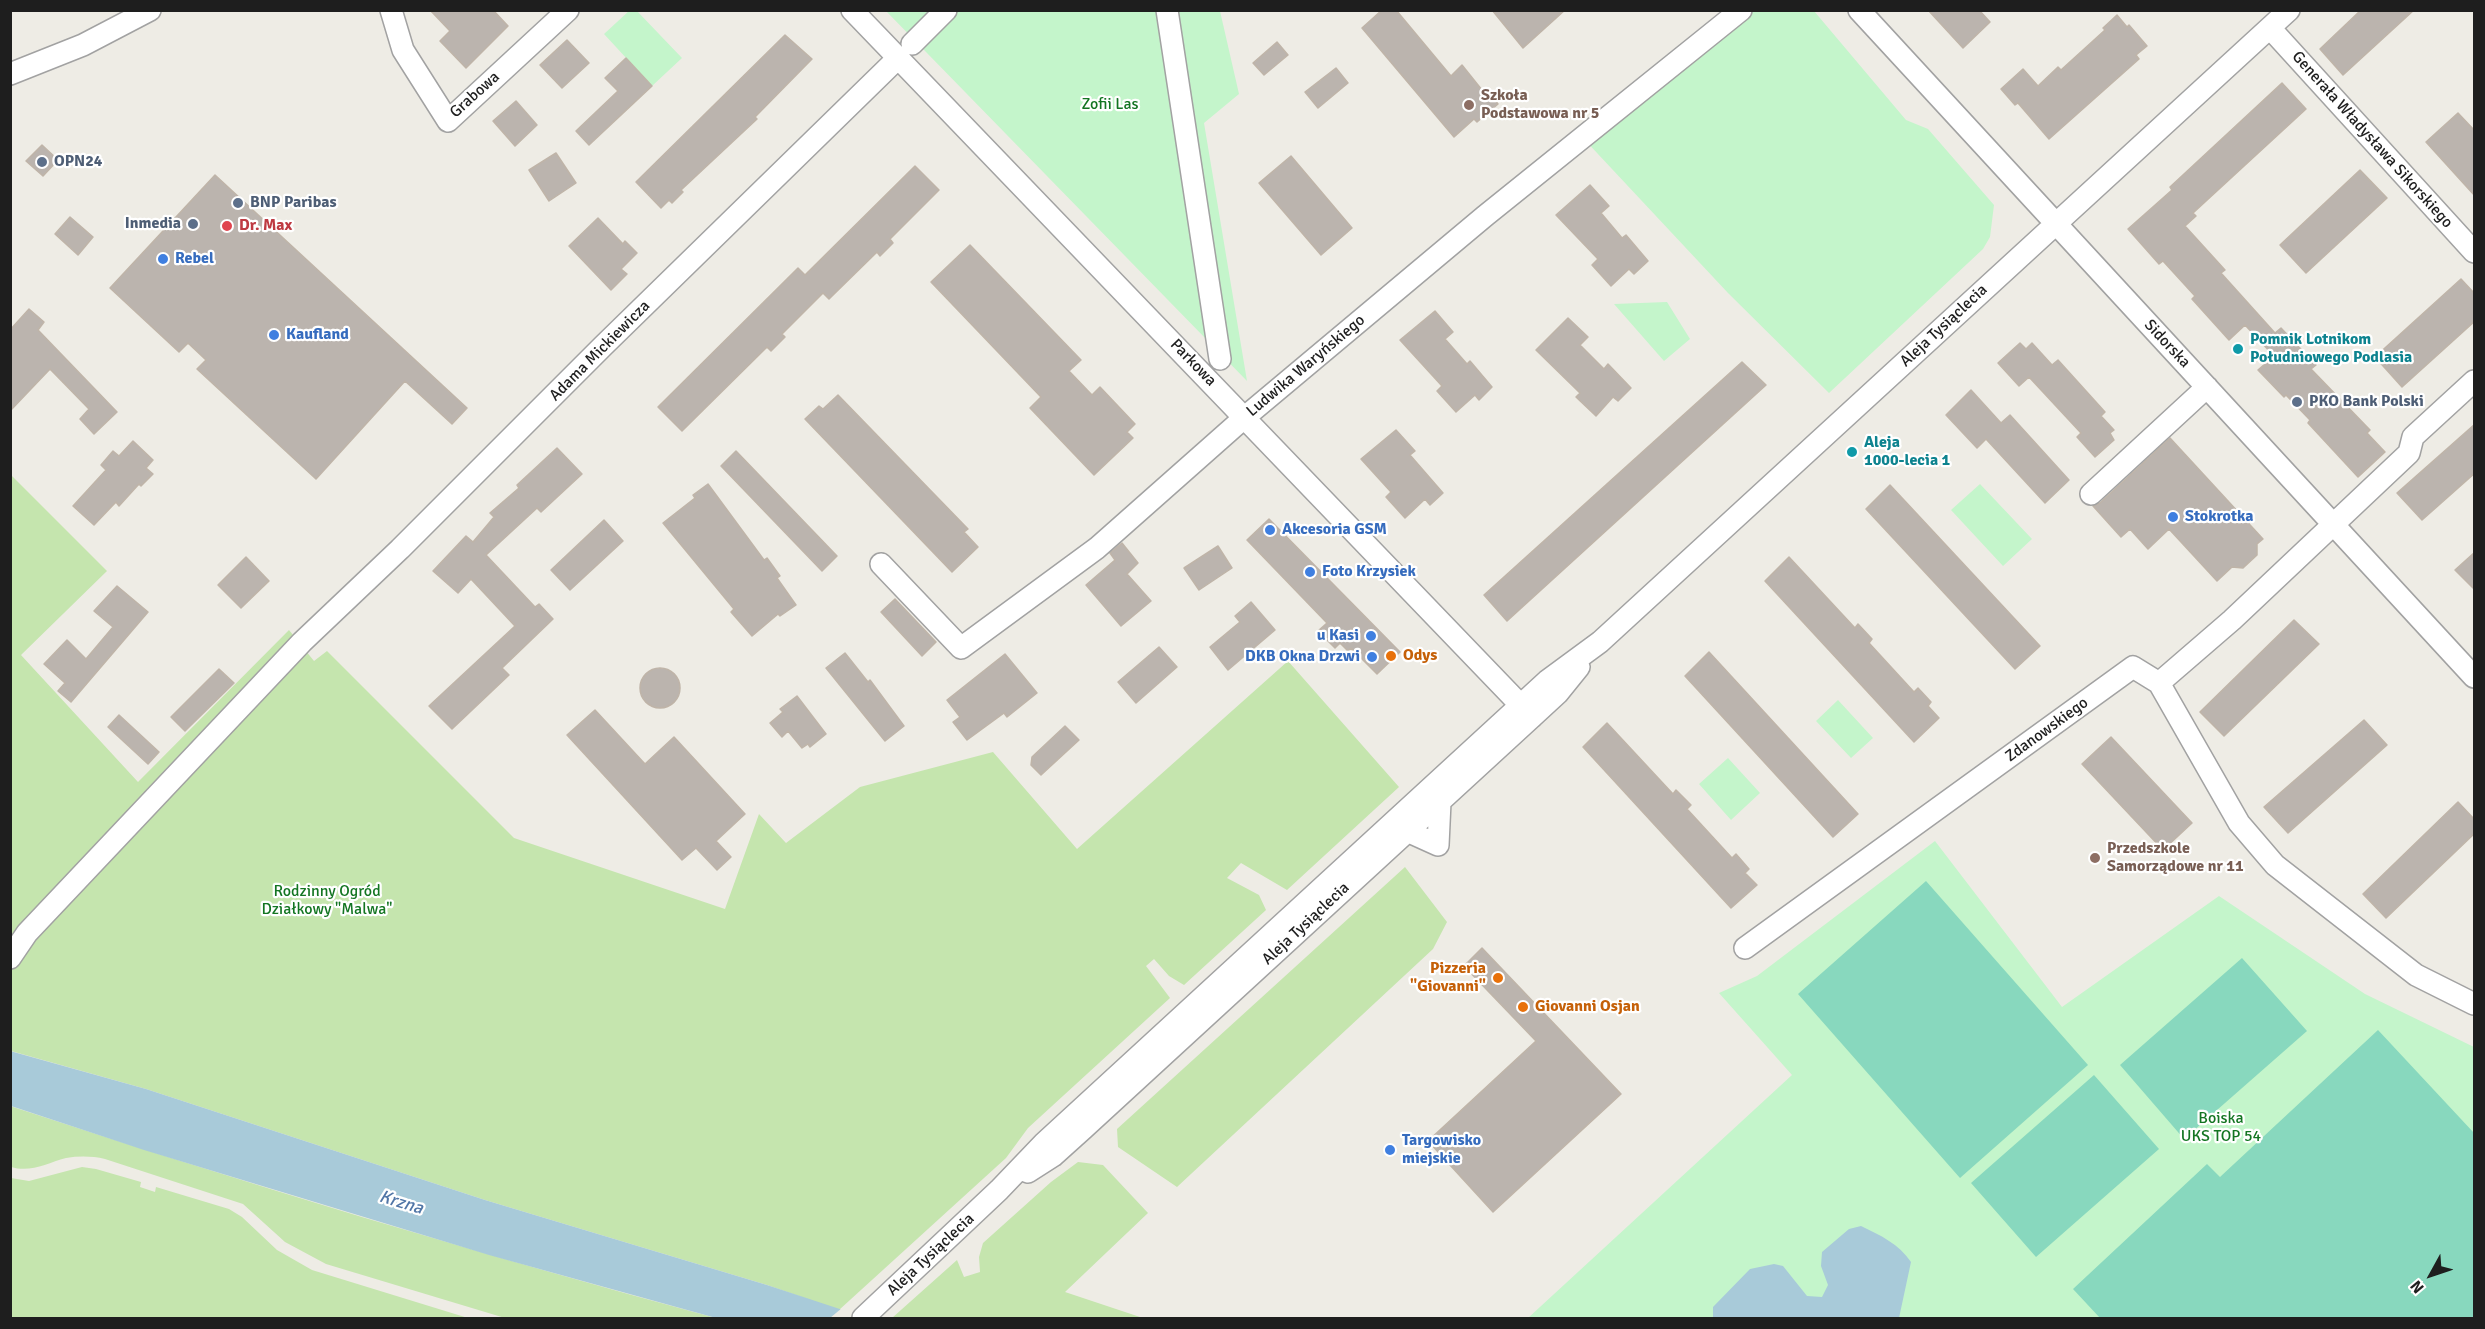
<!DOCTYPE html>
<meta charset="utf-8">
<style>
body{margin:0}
#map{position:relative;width:2485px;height:1329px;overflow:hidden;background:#eeece5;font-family:Signika,sans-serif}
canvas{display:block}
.frame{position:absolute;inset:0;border:12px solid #1e1e1e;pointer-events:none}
.north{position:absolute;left:2401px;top:1245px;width:60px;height:60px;-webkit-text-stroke:4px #fff;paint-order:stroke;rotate:230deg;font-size:16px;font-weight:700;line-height:24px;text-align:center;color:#1e1e1e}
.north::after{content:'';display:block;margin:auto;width:21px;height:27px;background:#1e1e1e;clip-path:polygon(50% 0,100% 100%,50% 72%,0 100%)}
</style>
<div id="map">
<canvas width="2485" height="1329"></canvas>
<div class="frame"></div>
<div class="north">N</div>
</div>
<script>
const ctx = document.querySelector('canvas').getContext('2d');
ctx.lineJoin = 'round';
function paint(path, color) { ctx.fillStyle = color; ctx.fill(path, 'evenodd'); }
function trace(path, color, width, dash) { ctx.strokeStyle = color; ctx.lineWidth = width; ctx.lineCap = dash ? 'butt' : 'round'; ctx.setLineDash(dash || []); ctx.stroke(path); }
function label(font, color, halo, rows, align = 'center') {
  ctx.font = font + ' Signika,sans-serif'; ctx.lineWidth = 4.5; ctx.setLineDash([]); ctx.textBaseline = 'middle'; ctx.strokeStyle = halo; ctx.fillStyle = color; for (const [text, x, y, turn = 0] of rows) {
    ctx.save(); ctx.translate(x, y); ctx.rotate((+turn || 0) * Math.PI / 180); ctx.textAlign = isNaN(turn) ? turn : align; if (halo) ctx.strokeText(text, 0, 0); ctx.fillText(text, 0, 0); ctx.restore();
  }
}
paint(new Path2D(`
 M 10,474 L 107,571 L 21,655 L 138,782 L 289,630 L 314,661 L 327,651 L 514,838 L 725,909 L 759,814 L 786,843 L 860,787 L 993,752 L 1077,849 L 1288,661 L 1399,787 L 1287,890 L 1241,863 L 1227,878 L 1259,895 L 1266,910 L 1184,985 L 1169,976 L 1154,959 L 1146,966 L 1170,998 L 1028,1128 L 1006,1158 L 839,1310 L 767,1285 L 485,1200 L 146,1089 L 11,1051 Z
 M 1405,867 L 1447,922 L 1433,949 L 1177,1187 L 1118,1147 L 1117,1129 Z
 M 10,1106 C 244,1183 479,1254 716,1318 L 505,1318 L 326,1264 L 285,1242 L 243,1204 L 105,1159 C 92,1156 79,1156 66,1158 C 47,1163 31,1173 11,1167 Z
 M 1078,1162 L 1103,1165 L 1148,1213 L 1065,1292 L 1143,1318 L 892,1318 L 957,1260 L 964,1277 L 980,1272 L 979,1257 L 983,1243 L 1051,1182 Z
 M 82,1167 L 96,1169 L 141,1182 L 140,1187 L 155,1192 L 156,1187 L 229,1209 L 242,1217 L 277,1250 L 312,1270 L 468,1318 L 11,1318 L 11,1178 L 29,1181 Z`), '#c5e5ae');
paint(new Path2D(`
 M 630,10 L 637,11 L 682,58 L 652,86 L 604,34 Z
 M 886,11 L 1220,11 L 1239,94 L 1204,123 L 1247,381 Z
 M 1741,11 L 1814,11 L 1906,120 L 1928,129 L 1994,205 L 1990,237 L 1983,249 L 1829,393 L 1728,293 L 1583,138 Z
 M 1667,302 L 1690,339 L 1664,361 L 1614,304 Z
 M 1980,484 L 2032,539 L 2003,566 L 1951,510 Z
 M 1838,700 L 1873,738 L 1851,758 L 1816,721 Z
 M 1728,758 L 1760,793 L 1731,820 L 1699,784 Z
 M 1935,841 L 2062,1007 L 2219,896 L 2365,994 L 2474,1047 L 2474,1318 L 1528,1318 L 1792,1075 L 1719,993 L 1757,976 Z`), '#c4f5cb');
paint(new Path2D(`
 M 1926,881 L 2088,1065 L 1960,1178 L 1798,994 Z
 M 2242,958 L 2307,1031 L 2184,1139 L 2120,1065 Z
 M 2378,1030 L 2474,1133 L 2474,1318 L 2100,1318 L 2073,1289 L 2207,1164 L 2220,1177 Z
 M 2094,1075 L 2159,1149 L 2036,1257 L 1971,1183 Z`), '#88d8be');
paint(new Path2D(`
 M 10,1051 L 146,1089 L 485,1200 L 767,1285 L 867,1318 L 716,1318 L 489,1255 L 144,1150 L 11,1106 Z
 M 1861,1226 C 1880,1235 1899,1244 1911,1262 L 1899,1318 L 1713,1318 L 1713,1307 L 1750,1269 L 1774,1264 L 1783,1266 L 1807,1296 L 1822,1297 L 1828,1285 L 1821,1266 L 1822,1252 L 1849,1229 Z`), '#a8cad9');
paint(new Path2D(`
 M 842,1308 L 868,1316 L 870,1318 L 830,1318 Z`), '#eeece5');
const building = new Path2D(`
 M 430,10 L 493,10 L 508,26 L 466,68 L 440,41 L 450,31 Z
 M 1382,10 L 1396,10 L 1451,76 L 1462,65 L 1482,90 L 1485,88 L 1498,104 L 1477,122 L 1474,119 L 1454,137 L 1362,28 Z
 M 1492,10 L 1565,10 L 1523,48 Z
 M 1928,10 L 1979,10 L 1990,22 L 1963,48 Z
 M 2361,10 L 2414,10 L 2343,75 L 2320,49 Z
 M 2117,15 L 2127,27 L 2129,25 L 2147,46 L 2136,55 L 2139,59 L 2049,139 L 2018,103 L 2015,105 L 2001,89 L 2023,69 L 2038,86 L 2058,67 L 2061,70 L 2105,30 L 2103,28 Z
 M 785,35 L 812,59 L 755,117 L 757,119 L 681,190 L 683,192 L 672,203 L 669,200 L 661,208 L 636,182 Z
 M 567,40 L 589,63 L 562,88 L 540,65 Z
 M 1277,42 L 1288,55 L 1264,75 L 1253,63 Z
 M 626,58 L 652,86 L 589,145 L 576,131 L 618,91 L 605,78 Z
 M 1336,68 L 1348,83 L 1318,108 L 1305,92 Z
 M 2282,83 L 2306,109 L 2193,213 L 2196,216 L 2185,226 L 2225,270 L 2221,273 L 2275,333 L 2281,328 L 2316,365 L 2311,369 L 2370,430 L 2367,433 L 2385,452 L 2358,477 L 2308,423 L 2310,420 L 2286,395 L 2284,397 L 2258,370 L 2274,356 L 2245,325 L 2229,340 L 2192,299 L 2195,296 L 2163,261 L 2159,264 L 2128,229 L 2172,190 L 2170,187 Z
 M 516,101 L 537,125 L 515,146 L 493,121 Z
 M 2458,113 L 2475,131 L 2475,196 L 2426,142 Z
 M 42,145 L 58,160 L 43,176 L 26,161 Z
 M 556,153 L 576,183 L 549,201 L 529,170 Z
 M 1291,156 L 1352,228 L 1321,255 L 1259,183 Z
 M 915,166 L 939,190 L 890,239 L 893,243 L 880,256 L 877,252 L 829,299 L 823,293 L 782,334 L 785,337 L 771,351 L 767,347 L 682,431 L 658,407 L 798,268 L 805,275 Z
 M 2360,170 L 2387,198 L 2306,273 L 2280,245 Z
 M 215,175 L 467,408 L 452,424 L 405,381 L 316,479 L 197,369 L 206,360 L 188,343 L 179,352 L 110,288 Z
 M 1590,185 L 1609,206 L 1601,213 L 1622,238 L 1626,235 L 1648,261 L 1634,274 L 1629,269 L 1611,286 L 1592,265 L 1598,259 L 1556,215 Z
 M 70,217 L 93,237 L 78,255 L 55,234 Z
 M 598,218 L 623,244 L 625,241 L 637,253 L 621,269 L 627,274 L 611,290 L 569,246 Z
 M 970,245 L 1081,360 L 1069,371 L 1092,395 L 1100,387 L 1135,424 L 1127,432 L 1133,438 L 1094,475 L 1030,408 L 1041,397 L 931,282 Z
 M 2461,279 L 2475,294 L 2475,321 L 2402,387 L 2375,357 Z
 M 29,309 L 44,322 L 38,330 L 117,412 L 94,434 L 80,419 L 89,409 L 50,369 L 10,411 L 10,330 Z
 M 1435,311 L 1453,332 L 1445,339 L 1467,364 L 1470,361 L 1492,387 L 1479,400 L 1475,395 L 1456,412 L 1437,391 L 1442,386 L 1400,340 Z
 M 1568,318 L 1588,337 L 1580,345 L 1604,369 L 1608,364 L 1631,388 L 1618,401 L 1613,397 L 1596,416 L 1576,397 L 1580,393 L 1536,350 Z
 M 2020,343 L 2026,349 L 2032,343 L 2052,365 L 2058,360 L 2105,412 L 2101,416 L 2114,430 L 2110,433 L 2114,440 L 2095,457 L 2077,437 L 2081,433 L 2029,377 L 2019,386 L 1998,363 Z
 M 1742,362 L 1766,385 L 1507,621 L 1484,595 Z
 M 1971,390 L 2001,423 L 2010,415 L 2069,480 L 2045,503 L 1986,439 L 1977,448 L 1946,415 Z
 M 838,395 L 968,529 L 964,532 L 978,547 L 952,572 L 805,419 L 819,406 L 823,409 Z
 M 2475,424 L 2475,473 L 2422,520 L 2397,493 Z
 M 1396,430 L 1415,451 L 1410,455 L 1443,493 L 1430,505 L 1425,499 L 1405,518 L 1386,497 L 1391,492 L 1361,459 Z
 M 2170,438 L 2263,539 L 2257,544 L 2257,555 L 2243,568 L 2232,567 L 2217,581 L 2169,529 L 2148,549 L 2130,529 L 2121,537 L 2093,506 L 2100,503 Z
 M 133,441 L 153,460 L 146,468 L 153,474 L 141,486 L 139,484 L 119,506 L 116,502 L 94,525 L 73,506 L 106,470 L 101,465 L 113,451 L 119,456 Z
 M 557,448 L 582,474 L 541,512 L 537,508 L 486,555 L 535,607 L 539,604 L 553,619 L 502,668 L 509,675 L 452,729 L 429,706 L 515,626 L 471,579 L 458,593 L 433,571 L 466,536 L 473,542 L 494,517 L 490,513 L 519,488 L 517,485 Z
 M 736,451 L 837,556 L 822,571 L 721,466 Z
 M 708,484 L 764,560 L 767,558 L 780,576 L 777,578 L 796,605 L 780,616 L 778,614 L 752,636 L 731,612 L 734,609 L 663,523 L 695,498 L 693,495 Z
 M 1890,485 L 2040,646 L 2015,669 L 1866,509 Z
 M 1269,519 L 1400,652 L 1377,674 L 1351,648 L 1348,651 L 1340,643 L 1335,648 L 1318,631 L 1327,623 L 1247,540 Z
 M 604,520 L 623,541 L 570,590 L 551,570 Z
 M 1122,543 L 1138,563 L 1127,574 L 1151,601 L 1121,626 L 1086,585 L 1115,560 L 1110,553 Z
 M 1218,546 L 1232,568 L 1199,590 L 1184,568 Z
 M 2475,552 L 2475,590 L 2455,570 Z
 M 246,557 L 269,581 L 241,608 L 218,585 Z
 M 1789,557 L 1855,628 L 1858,624 L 1872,639 L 1869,643 L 1914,692 L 1918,688 L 1931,702 L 1928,706 L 1939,718 L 1914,742 L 1765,581 Z
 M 117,586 L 148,612 L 71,702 L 58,691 L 65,683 L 44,664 L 67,640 L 86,659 L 113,627 L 94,611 Z
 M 895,599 L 936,642 L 922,656 L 881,612 Z
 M 1251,602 L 1275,630 L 1228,670 L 1210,647 L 1240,622 L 1235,616 Z
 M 2294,620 L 2319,644 L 2224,736 L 2200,712 Z
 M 1159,647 L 1177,667 L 1136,703 L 1118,682 Z
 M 1709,652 L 1858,814 L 1833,837 L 1685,676 Z
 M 845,653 L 868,682 L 870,680 L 904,726 L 885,741 L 826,668 Z
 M 1005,654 L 1037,693 L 1007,717 L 1004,713 L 967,740 L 953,722 L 960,717 L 947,700 Z
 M640 688a20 20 0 1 1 40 0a20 20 0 1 1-40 0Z
 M 219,669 L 234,683 L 185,731 L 171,717 Z
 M 797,696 L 826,734 L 810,747 L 808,744 L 802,748 L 788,731 L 782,737 L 770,723 L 783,712 L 780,709 Z
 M 595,710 L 645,764 L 674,737 L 745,814 L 716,841 L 731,857 L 717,870 L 696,848 L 682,860 L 567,735 Z
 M 119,715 L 159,752 L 148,764 L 108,727 Z
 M 2364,720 L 2387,745 L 2288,833 L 2264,807 Z
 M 1607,723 L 1673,794 L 1676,790 L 1691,805 L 1687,809 L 1732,858 L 1736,854 L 1749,869 L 1745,873 L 1757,885 L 1731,908 L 1583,747 Z
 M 1065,726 L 1079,740 L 1041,775 L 1031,765 L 1032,757 Z
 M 2111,737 L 2192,823 L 2163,850 L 2082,764 Z
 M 2458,802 L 2475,820 L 2475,833 L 2386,918 L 2363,894 Z
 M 1482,948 L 1621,1094 L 1493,1212 L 1428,1141 L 1536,1041 L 1464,966 Z`);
paint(building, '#bbb4ae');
trace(building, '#bfb4a8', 1.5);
const minor = new Path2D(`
 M 391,10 L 403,50 L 448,121 L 568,10
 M 852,10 L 1532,717
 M 1167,10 L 1220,359
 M 1859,10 L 2474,677
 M 2270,28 L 2474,252
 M 912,44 L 946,10
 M 10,74 L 83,45 L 150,10
 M 2091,494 L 2207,387
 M 881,564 L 961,648 L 1097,548 L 1245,417 L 1485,216 L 1741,10
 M 2159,683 L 2239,823 L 2275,865 L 2416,975 L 2474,1004
 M 1396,830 L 1407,831 L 1438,845 L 1440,802
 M 1745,948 L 2133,667 L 2159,683 L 2232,620 L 2409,453 L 2413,437 L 2474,381
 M 10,958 L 27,933 L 302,642 L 400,549 L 603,346 L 898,58
 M 1028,1172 L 1053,1156 L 1083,1129 L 1532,717 L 1558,693 L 1579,667
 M 863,1318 L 999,1190 L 1044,1143 L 1547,681 L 1600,642 L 2289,10`);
trace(minor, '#a2a2a2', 24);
trace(minor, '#fff', 21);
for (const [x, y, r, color] of [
 [1469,105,6,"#8d6e63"],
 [42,162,6,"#5c6f8a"],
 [238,203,6,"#5c6f8a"],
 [193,224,6,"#5c6f8a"],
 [227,226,6,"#e0444e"],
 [163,259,6,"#3f7fe0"],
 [274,335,6,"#3f7fe0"],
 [2238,349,6,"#0f9aa8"],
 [2297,402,6,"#5c6f8a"],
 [1852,452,6,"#0f9aa8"],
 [2173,517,6,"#3f7fe0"],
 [1270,530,6,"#3f7fe0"],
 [1310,572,6,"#3f7fe0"],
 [1371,636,6,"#3f7fe0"],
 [1391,656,6,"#e8710a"],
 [1372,657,6,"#3f7fe0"],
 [2095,858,6,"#8d6e63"],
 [1498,978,6,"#e8710a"],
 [1523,1007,6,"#e8710a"],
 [1390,1150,6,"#3f7fe0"]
]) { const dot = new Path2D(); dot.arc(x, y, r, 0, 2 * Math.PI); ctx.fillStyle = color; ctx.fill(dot); trace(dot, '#fff', 2); }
label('16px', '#1e1e1e', '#fff', [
 ["Grabowa",475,95,-42],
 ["Generała Władysława Sikorskiego",2372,140,48],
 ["Aleja Tysiąclecia",1944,326,-43],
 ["Sidorska",2167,344,47],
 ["Adama Mickiewicza",600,351,-45],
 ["Parkowa",1193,363,46],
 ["Ludwika Waryńskiego",1306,366,-40],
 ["Zdanowskiego",2047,730,-36],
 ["Aleja Tysiąclecia",1306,924,-43],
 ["Aleja Tysiąclecia",931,1255,-43]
]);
label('bold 16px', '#785e54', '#fff', [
 ["Szkoła",1481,96],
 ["Podstawowa nr 5",1481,114],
 ["Przedszkole",2107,849],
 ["Samorządowe nr 11",2107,867]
], 'left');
label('16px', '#137522', '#fff', [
 ["Zofii Las",1110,105],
 ["Rodzinny Ogród",327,892],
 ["Działkowy \"Malwa\"",327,910],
 ["Boiska",2221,1119],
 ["UKS TOP 54",2221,1137]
]);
label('bold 16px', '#4e5e75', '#fff', [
 ["OPN24",54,162],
 ["BNP Paribas",250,203],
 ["Inmedia",181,224,"right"],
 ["PKO Bank Polski",2309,402]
], 'left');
label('bold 16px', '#be3a42', '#fff', [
 ["Dr. Max",239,226]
], 'left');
label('bold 16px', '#366cbe', '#fff', [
 ["Rebel",175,259],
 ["Kaufland",286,335],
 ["Stokrotka",2185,517],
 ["Akcesoria GSM",1282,530],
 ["Foto Krzysiek",1322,572],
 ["u Kasi",1359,636,"right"],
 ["DKB Okna Drzwi",1360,657,"right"],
 ["Targowisko",1402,1141],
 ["miejskie",1402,1159]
], 'left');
label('bold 16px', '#0d838f', '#fff', [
 ["Pomnik Lotnikom",2250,340],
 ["Południowego Podlasia",2250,358],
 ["Aleja",1864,443],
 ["1000-lecia 1",1864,461]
], 'left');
label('bold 16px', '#c56008', '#fff', [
 ["Odys",1403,656],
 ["Pizzeria",1486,969,"right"],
 ["\"Giovanni\"",1486,987,"right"],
 ["Giovanni Osjan",1535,1007]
], 'left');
label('italic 18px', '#5176a7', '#fff', [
 ["Krzna",401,1203,17]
]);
</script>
